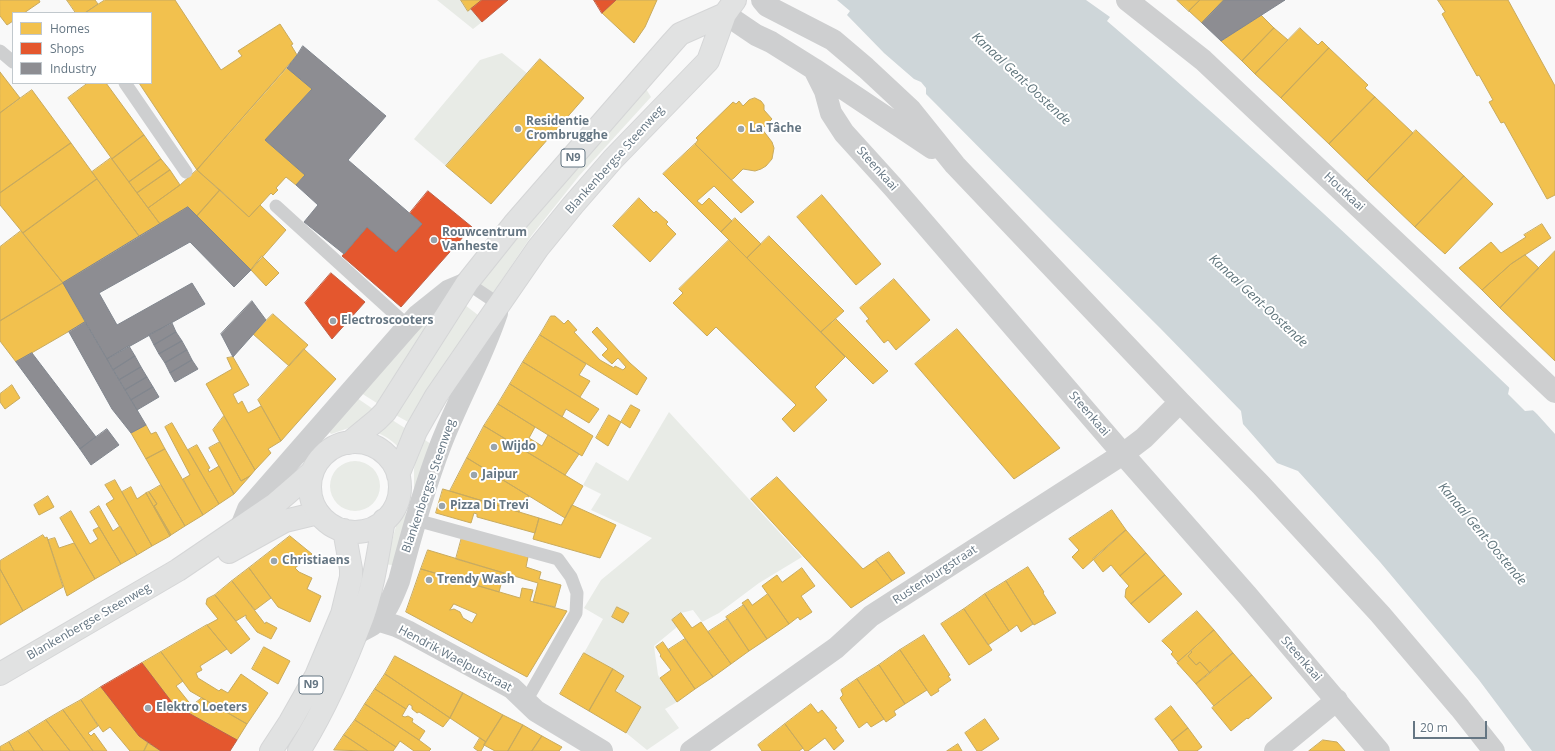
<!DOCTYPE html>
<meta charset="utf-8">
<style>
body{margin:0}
#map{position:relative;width:1555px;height:751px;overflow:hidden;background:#f9f9f9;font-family:"Open Sans",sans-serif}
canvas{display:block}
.legend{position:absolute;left:12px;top:12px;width:140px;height:72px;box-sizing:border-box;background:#fff;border:1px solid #c1c8cd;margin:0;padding:5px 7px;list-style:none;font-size:12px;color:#657683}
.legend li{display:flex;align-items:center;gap:8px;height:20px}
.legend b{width:20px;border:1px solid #c1c8cd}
.scale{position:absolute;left:1413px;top:721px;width:74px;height:18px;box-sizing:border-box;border:2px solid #657683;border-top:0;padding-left:5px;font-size:12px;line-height:14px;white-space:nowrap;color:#657683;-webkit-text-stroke:3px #fff;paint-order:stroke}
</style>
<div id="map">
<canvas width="1555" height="751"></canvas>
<ul class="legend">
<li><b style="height:11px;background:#f2c14e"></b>Homes</li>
<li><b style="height:11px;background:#e4572e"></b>Shops</li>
<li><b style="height:11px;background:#8d8d92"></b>Industry</li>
</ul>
<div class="scale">20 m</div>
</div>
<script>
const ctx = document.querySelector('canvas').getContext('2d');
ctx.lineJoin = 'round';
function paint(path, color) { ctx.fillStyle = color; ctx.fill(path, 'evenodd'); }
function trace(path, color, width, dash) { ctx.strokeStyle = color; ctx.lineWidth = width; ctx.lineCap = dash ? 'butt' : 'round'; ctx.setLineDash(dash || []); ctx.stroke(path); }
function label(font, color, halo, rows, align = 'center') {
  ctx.font = font + ' "Open Sans",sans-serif'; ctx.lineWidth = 4; ctx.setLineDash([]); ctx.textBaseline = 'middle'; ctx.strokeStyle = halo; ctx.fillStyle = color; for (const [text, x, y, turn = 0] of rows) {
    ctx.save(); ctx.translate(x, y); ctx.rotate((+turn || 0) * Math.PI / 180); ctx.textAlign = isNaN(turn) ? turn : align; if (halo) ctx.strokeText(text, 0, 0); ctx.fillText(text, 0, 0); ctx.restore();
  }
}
paint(new Path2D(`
 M 437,0 L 461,0 L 469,10 L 471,9 L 482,22 L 473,29 Z
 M 502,53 L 528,74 L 446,166 L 414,139 L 480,60 Z
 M 646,89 L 651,97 L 579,176 L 532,235 L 491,296 L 472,284 Z
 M 461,302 L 478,315 L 410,423 L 392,413 Z
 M 422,322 L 428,326 L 380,405 L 361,393 Z
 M 357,398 L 373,409 C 360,425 350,428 331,434 L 327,429 Z
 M 669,412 L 802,557 L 759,583 L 719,613 L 702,622 L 693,610 L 681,613 L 677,627 L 654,646 L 658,675 L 677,702 L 665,709 L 679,728 L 647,750 L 625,732 L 641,707 L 615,691 L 613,669 L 584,653 L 603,619 L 584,608 L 601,580 L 652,538 L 591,510 L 601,494 L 583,485 L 596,462 L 628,481 Z
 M 389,418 L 408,430 L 400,449 C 393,441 386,436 375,432 Z
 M 422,438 L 434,446 L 396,566 L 386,564 L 396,526 L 407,512 L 414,493 L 414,470 L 416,454 Z
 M330 486a25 25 0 1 1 50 0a25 25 0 1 1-50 0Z`), '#e8ebe6');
paint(new Path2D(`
 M 837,0 L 1086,0 L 1110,17 L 1107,21 C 1255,147 1396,280 1537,414 L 1555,434 L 1555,751 L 1532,751 L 1479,680 L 1380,562 L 1298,471 L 1277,463 L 1243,424 L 1241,411 L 1160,328 L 1048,217 L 926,94 L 926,88 L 921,82 L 914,79 L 884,53 L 847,15 L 850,11 Z`), '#ced6d9');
paint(new Path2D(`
 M 1510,385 L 1536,410 L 1525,411 L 1508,394 Z`), '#f9f9f9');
const homes = new Path2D(`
 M 0,0 L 39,0 L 40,2 L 24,13 L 13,13 L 13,21 L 7,25 L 0,16 Z
 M 67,0 L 95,0 L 98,4 L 85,13 L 76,13 Z
 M 105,0 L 175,0 L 221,70 L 242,56 L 238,51 L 280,24 L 293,44 L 291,45 L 297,55 L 197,170 L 139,83 L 151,83 L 151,13 L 85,13 Z
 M 461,0 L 482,0 L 468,11 Z
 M 616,0 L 657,0 L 645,27 L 634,43 L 602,13 Z
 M 1177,0 L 1200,0 L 1189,11 Z
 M 1200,0 L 1224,0 L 1202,23 L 1189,11 Z
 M 1438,0 L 1508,0 L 1555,86 L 1555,195 L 1547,199 L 1504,122 L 1501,123 L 1489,102 L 1493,100 L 1479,75 L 1477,76 L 1442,14 L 1445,12 Z
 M 1261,15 L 1274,28 L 1242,61 L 1221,41 Z
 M 1274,28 L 1288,40 L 1255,74 L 1242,61 Z
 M 1300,28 L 1318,45 L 1322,41 L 1329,48 L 1281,98 L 1255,74 Z
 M 1329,48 L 1368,85 L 1365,88 L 1375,97 L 1329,144 L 1281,98 Z
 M 540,59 L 584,98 L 491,204 L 446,166 Z
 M 287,68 L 312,89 L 265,140 L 305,175 L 296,185 L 286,177 L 276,188 L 278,190 L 273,195 L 271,193 L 249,217 L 197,170 Z
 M 0,72 L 20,98 L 0,113 Z
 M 88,83 L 106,83 L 144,135 L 112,159 L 68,98 Z
 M 32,90 L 71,143 L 0,193 L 0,113 Z
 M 1375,97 L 1413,133 L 1367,181 L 1329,144 Z
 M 755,98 L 761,101 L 764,105 L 764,110 L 772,119 L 762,129 L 772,142 L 774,148 L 772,159 L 766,166 L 761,169 L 755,171 L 743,169 L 734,178 L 731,180 L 695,144 L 698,140 L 696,138 L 733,102 L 736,104 L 739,101 L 743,106 L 749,100 Z
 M 1416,130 L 1464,176 L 1415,227 L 1367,181 Z
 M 144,135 L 161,159 L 129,182 L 112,159 Z
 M 71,143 L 97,179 L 23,233 L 0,205 L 0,193 Z
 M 695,144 L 754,202 L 741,213 L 714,186 L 697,201 L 702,205 L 709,198 L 732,221 L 721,232 L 663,174 Z
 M 111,158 L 160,224 L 139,236 L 92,172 Z
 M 161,159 L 170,170 L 137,193 L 129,182 Z
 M 170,170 L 180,185 L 148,208 L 137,193 Z
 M 197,170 L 220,190 L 197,216 L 188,207 L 160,224 L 148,208 L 180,185 Z
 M 1464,176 L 1493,204 L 1445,254 L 1415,227 Z
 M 97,179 L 139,236 L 63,283 L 23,233 Z
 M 220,190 L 249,217 L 260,205 L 286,230 L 251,270 L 197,216 Z
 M 822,195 L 881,264 L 856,285 L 797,217 Z
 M 639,198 L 654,213 L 656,211 L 668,222 L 666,224 L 676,234 L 650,262 L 613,226 Z
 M 735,218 L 761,244 L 747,258 L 721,232 Z
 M 1542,224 L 1551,238 L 1511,264 L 1482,290 L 1459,268 L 1491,242 L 1501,253 L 1526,237 L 1524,235 Z
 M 21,231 L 63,283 L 0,321 L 0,247 Z
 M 769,236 L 844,311 L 821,332 L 747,258 Z
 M 729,240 L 845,357 L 815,387 L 827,400 L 794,432 L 782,419 L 796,405 L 716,327 L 707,336 L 673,303 L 683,293 L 679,289 Z
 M 1555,251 L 1555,361 L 1500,308 Z
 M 1525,255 L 1539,268 L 1500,308 L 1482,290 L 1511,264 Z
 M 262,256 L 279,273 L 266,286 L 251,270 Z
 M 894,279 L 930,320 L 896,350 L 888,340 L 884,343 L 866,321 L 869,319 L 860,308 Z
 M 63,283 L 85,322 L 16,362 L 0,341 L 0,321 Z
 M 273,314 L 308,345 L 289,366 L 253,334 Z
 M 551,316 L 555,316 L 564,324 L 568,320 L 577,330 L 574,332 L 600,360 L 614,368 L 615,366 L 623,370 L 626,367 L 618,358 L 612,364 L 602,355 L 608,349 L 592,332 L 597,327 L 630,363 L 647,378 L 637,395 L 540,335 Z
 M 836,319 L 888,371 L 873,384 L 821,332 Z
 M 957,329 L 1060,448 L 1014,479 L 915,364 Z
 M 540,335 L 586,364 L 579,375 L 590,381 L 580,397 L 523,362 Z
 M 304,349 L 336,379 L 281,441 L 258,400 Z
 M 233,357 L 249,385 L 233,394 L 238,404 L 242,401 L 248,413 L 261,406 L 281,441 L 268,449 L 271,453 L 255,470 L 206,384 L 232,369 L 227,358 Z
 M 523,362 L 599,409 L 589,423 L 566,409 L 562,417 L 510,384 Z
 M 510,384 L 593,436 L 582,456 L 498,404 Z
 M 12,385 L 20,398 L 5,409 L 0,402 L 0,394 Z
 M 498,404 L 535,427 L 529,438 L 542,446 L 548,435 L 579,454 L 565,475 L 484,426 Z
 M 631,405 L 640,410 L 630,428 L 621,422 Z
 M 609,415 L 621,422 L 608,446 L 596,438 Z
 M 224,416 L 255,470 L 250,476 L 241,481 L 213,430 Z
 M 172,423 L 219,504 L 203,515 L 183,479 L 190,475 L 165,427 Z
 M 146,425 L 151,434 L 156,432 L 165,449 L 146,459 L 131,433 Z
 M 484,426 L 583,486 L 565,518 L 467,458 Z
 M 220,442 L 241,481 L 250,476 L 234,494 L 209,448 Z
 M 197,445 L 210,468 L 208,469 L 209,472 L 219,466 L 234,494 L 219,504 L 188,450 Z
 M 165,449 L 203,515 L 185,526 L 146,459 Z
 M 467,458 L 529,496 L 519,512 L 450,491 Z
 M 777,477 L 863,569 L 876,560 L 892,581 L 851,608 L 751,499 Z
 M 115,480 L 152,546 L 137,555 L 106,504 L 114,499 L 105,485 Z
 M 161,485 L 185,526 L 171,535 L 154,506 L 157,504 L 149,492 Z
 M 131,487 L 137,499 L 146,493 L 170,536 L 152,546 L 122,492 Z
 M 443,489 L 539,518 L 535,533 L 477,517 L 477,514 L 474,513 L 471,523 L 436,513 Z
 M 149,492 L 157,504 L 154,506 L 171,535 L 170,536 L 146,493 Z
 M 48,496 L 54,507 L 39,515 L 34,505 Z
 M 572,505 L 616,525 L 600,558 L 533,539 L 539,518 L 561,525 Z
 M 99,506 L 113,531 L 120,526 L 137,555 L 121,564 L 90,512 Z
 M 1112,510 L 1126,530 L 1083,569 L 1072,557 L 1079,550 L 1069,539 Z
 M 71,511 L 90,544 L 98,539 L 93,530 L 99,527 L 121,564 L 95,579 L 60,518 Z
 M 1126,530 L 1146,553 L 1120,576 L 1111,565 L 1103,572 L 1093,559 Z
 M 43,535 L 45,538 L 47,537 L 63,587 L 23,611 L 0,569 L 0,561 Z
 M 290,536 L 312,554 L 295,568 L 299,572 L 312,578 L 307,589 L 321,596 L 310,622 L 278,607 L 249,568 Z
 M 462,537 L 528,557 L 526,567 L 541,572 L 539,579 L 561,585 L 555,607 L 533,602 L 538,583 L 456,559 Z
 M 55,538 L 59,548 L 74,543 L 95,579 L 67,596 L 48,540 Z
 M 428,550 L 504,573 L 499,592 L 421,569 Z
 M 889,552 L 905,573 L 892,581 L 876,560 Z
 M 1146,553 L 1165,575 L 1131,604 L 1125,597 L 1126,589 L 1129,586 L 1120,576 Z
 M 1028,567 L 1044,592 L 1043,593 L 1056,613 L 1034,625 L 1006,581 Z
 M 249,568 L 271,598 L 255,610 L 232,581 Z
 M 802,568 L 815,586 L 801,596 L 812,612 L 800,620 L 798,617 L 789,624 L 762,586 L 777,575 L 782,582 Z
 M 0,569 L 23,611 L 0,625 Z
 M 421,569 L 520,598 L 522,588 L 533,590 L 530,601 L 567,611 L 527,677 L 406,612 ZM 454,604 L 477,614 L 472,623 L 463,618 L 460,612 L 454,609 L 450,610 Z
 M 1165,575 L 1182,594 L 1149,623 L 1131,604 Z
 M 232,581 L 265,624 L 266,622 L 277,628 L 271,639 L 257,632 L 246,618 L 246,615 L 236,621 L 215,595 Z
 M 1006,581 L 1033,624 L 1021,632 L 1017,625 L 1009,631 L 985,594 Z
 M 768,594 L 789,624 L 767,639 L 742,603 L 748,599 L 752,605 Z
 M 985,594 L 1009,631 L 988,645 L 964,609 Z
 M 215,595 L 250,639 L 231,654 L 207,625 L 218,619 L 206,604 L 207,599 Z
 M 744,605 L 767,639 L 749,651 L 726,617 Z
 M 617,607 L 629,613 L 623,623 L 612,617 Z
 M 964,609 L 992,650 L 969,665 L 941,624 Z
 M 1197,611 L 1214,630 L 1178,662 L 1171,654 L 1173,652 L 1162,641 Z
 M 681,613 L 692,628 L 701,622 L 731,664 L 713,677 L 672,620 Z
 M 728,619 L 749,651 L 731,664 L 708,632 Z
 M 207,625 L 227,649 L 200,666 L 202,670 L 196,673 L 198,678 L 219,691 L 221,689 L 228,693 L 241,674 L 268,693 L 247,724 L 190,691 L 161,652 Z
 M 1214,630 L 1233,653 L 1210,673 L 1200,662 L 1196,665 L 1188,656 L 1192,652 L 1191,651 Z
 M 924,635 L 950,675 L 948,676 L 951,680 L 938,689 L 939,691 L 931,696 L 900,650 Z
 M 685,639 L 713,677 L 695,689 L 668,650 Z
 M 663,642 L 695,689 L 677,702 L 660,678 L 671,670 L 660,656 L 661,655 L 656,647 Z
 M 264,647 L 290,661 L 278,684 L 252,669 Z
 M 900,650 L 927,690 L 905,704 L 879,665 Z
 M 1191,651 L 1192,652 L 1188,656 L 1196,665 L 1200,662 L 1210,673 L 1196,684 L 1177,663 Z
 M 161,652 L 183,681 L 176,686 L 192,706 L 185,711 L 174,705 L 142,663 Z
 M 584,653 L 613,669 L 589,711 L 560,694 Z
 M 1233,653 L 1252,675 L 1214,706 L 1196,684 Z
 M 395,656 L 463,693 L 450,718 L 385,674 Z
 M 879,665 L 905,704 L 894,711 L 896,715 L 886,722 L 857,679 Z
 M 613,669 L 624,676 L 615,691 L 641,707 L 626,733 L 589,711 Z
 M 385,674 L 450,718 L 443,727 L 419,712 L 417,713 L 412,709 L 412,706 L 409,704 L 406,709 L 375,689 Z
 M 1252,675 L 1272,698 L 1248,719 L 1247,718 L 1231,731 L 1212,708 Z
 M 857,679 L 884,719 L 871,727 L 867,722 L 859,728 L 840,698 L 843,695 L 841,690 Z
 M 101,687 L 139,736 L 148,743 L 144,751 L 130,751 L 110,727 L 103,732 L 81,700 Z
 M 375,689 L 406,709 L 402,716 L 405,717 L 408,716 L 413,719 L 412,722 L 425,731 L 419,740 L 365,704 Z
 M 463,693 L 503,715 L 486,742 L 450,718 Z
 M 202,698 L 247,724 L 237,740 L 185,711 Z
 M 81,700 L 98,726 L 88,733 L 91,736 L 94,733 L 107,751 L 93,751 L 63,710 Z
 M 365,704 L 419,740 L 431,749 L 429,751 L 414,751 L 400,741 L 396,747 L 355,720 Z
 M 811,704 L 818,713 L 822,710 L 837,728 L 835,729 L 844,741 L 834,750 L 825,738 L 808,751 L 805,751 L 785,724 Z
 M 1171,706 L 1188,728 L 1172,741 L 1155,719 Z
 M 63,710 L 93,751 L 70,751 L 46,720 Z
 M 503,715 L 523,725 L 508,751 L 495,751 L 484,745 Z
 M 985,719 L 999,739 L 981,751 L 977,751 L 965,733 Z
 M 46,720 L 70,751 L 43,751 L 28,731 Z
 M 355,720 L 396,747 L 393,751 L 368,751 L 344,735 Z
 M 785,724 L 803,748 L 799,751 L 762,751 L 758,745 Z
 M 523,725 L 542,736 L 532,751 L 508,751 Z
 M 1188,728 L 1202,747 L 1197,751 L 1179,751 L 1172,741 Z
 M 28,731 L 43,751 L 14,751 L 9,742 Z
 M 344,735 L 368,751 L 334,750 Z
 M 542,736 L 562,747 L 559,751 L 532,751 Z
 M 480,738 L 486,742 L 481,751 L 478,751 L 474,748 Z
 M 1323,740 L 1337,742 L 1345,751 L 1309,751 Z
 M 9,742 L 14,751 L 0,751 L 0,747 Z
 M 148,743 L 161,751 L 144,751 Z
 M 958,744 L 962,751 L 947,751 Z`);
paint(homes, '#f2c14e');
trace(homes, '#c8aa5e', 1);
const shops = new Path2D(`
 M 482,0 L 508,0 L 482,22 L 471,9 Z
 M 594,0 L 616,0 L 602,13 Z
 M 428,191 L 472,227 L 401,307 L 342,256 L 367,227 L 396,252 L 422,224 L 410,213 Z
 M 331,273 L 365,302 L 332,339 L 305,303 Z
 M 142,663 L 174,705 L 237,740 L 230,751 L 161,751 L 139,736 L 101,687 Z`);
paint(shops, '#e4572e');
trace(shops, '#be6048', 1);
const industry = new Path2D(`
 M 1224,0 L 1285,0 L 1221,41 L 1202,23 Z
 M 303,46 L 386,116 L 348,160 L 422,224 L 396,252 L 367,227 L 344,254 L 304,222 L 318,205 L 296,185 L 305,175 L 265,140 L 312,89 L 287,68 L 297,55 Z
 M 188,207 L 251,270 L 234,287 L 190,242 L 99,293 L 117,325 L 192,283 L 205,304 L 107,359 L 63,283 Z
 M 252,301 L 266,320 L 233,357 L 221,334 Z
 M 85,322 L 146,425 L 131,433 L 112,409 L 69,332 Z
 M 172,323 L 176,332 L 154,345 L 149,335 Z
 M 176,332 L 182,341 L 159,354 L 154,345 Z
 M 182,341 L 187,350 L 165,363 L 159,354 Z
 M 129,346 L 135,356 L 113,370 L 107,359 Z
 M 187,350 L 192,360 L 170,373 L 165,363 Z
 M 32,353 L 96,437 L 80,449 L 16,362 Z
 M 135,356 L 141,367 L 119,380 L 113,370 Z
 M 192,360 L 198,369 L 175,382 L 170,373 Z
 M 141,367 L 147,377 L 125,390 L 119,380 Z
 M 147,377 L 153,387 L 131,400 L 125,390 Z
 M 153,387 L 159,397 L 137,410 L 131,400 Z
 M 107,429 L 119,445 L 91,465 L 80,449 Z`);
paint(industry, '#8d8d92');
trace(industry, '#81868e', 1);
const secondary = new Path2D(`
 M 229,552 L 285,521 L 318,513
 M 0,674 L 178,570 L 275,504 L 312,472`);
const primary = new Path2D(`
 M310 487a45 45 0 1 1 90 0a45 45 0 1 1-90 0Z
 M 349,443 L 377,420 L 385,412 L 467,283 L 514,224 L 671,44 L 680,34 L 725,14
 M 398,475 L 416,431 L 436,396 L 538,248 L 573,205 L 613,159 L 708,61 L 725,14 L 735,0
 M 271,751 L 290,722 L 316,676 L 342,614 L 351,577 L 351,569 L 344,530
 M 299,751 C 325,710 346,661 363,616 C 374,585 378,552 384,520`);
trace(secondary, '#d5d6d7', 24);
trace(primary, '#d5d6d7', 24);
trace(new Path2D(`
 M 0,51 L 13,62
 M 125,83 L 186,172
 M 276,206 L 408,326
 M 467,283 L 500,305
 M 416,520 L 558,559 L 571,577 L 577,593 L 576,613 L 526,701`), '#cecfd0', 13);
trace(new Path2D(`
 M 762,0 L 767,6 L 833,40 L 866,68 L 910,109 L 955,165 L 1180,402 L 1261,485 L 1380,614 L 1460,708 L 1494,751
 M 1127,0 L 1203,60 L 1555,392
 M 725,14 L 756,35 L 771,42 L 814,69 L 932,148
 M 814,69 L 825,91 L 831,113 L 844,133 L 893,187 L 1123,454 L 1247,595 L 1379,751
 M 240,529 L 248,509 L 408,326 L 418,315 L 448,291 L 467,283
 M 364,616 L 396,626 L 407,631 L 512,688 L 536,711 L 602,751
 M 355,634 C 361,631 367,628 372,625 C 386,615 393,596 399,581 C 411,535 424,488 441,444 C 458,400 482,358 497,313
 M 691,751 L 836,648 L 871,616 L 1123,454 L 1144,438 L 1180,402
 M 1275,751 L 1337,700`), '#cecfd0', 22);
trace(secondary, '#e1e2e2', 22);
trace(primary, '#e1e2e2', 22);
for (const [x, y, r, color] of [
 [518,129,4,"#99a4ac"],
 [741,129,4,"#99a4ac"],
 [434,240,4,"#99a4ac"],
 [333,321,4,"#99a4ac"],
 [494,447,4,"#99a4ac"],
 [474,475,4,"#99a4ac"],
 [442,506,4,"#99a4ac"],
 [274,561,4,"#99a4ac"],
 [429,580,4,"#99a4ac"],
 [148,708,4,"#99a4ac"]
]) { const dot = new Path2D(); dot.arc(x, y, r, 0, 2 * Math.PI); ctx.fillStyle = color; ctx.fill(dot); trace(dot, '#fff', 1.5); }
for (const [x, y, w] of [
 [573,158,24],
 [311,685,24]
]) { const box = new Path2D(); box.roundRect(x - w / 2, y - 9, w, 18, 3); ctx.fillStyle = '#fff'; ctx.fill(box); trace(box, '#657683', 1); }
label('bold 11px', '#657683', null, [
 ["N9",573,158],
 ["N9",311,685]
]);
label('bold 12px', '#657683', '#fff', [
 ["Residentie",526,122],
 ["Crombrugghe",526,136],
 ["La Tâche",749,129],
 ["Rouwcentrum",442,233],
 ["Vanheste",442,247],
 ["Electroscooters",341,321],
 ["Wijdo",502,447],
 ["Jaipur",482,475],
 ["Pizza Di Trevi",450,506],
 ["Christiaens",282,561],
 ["Trendy Wash",437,580],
 ["Elektro Loeters",156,708]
], 'left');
label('12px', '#657683', '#fff', [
 ["Blankenbergse Steenweg",615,160,-48],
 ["Steenkaai",877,169,48],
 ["Houtkaai",1344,192,43],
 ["Steenkaai",1089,414,49],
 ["Blankenbergse Steenweg",429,486,-71],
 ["Rustenburgstraat",935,575,-33],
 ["Blankenbergse Steenweg",89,622,-30],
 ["Hendrik Waelputstraat",455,659,28],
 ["Steenkaai",1301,659,49]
]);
label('italic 13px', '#60757c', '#fff', [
 ["Kanaal Gent-Oostende",1021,79,43],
 ["Kanaal Gent-Oostende",1258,301,43],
 ["Kanaal Gent-Oostende",1482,534,50]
]);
</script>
